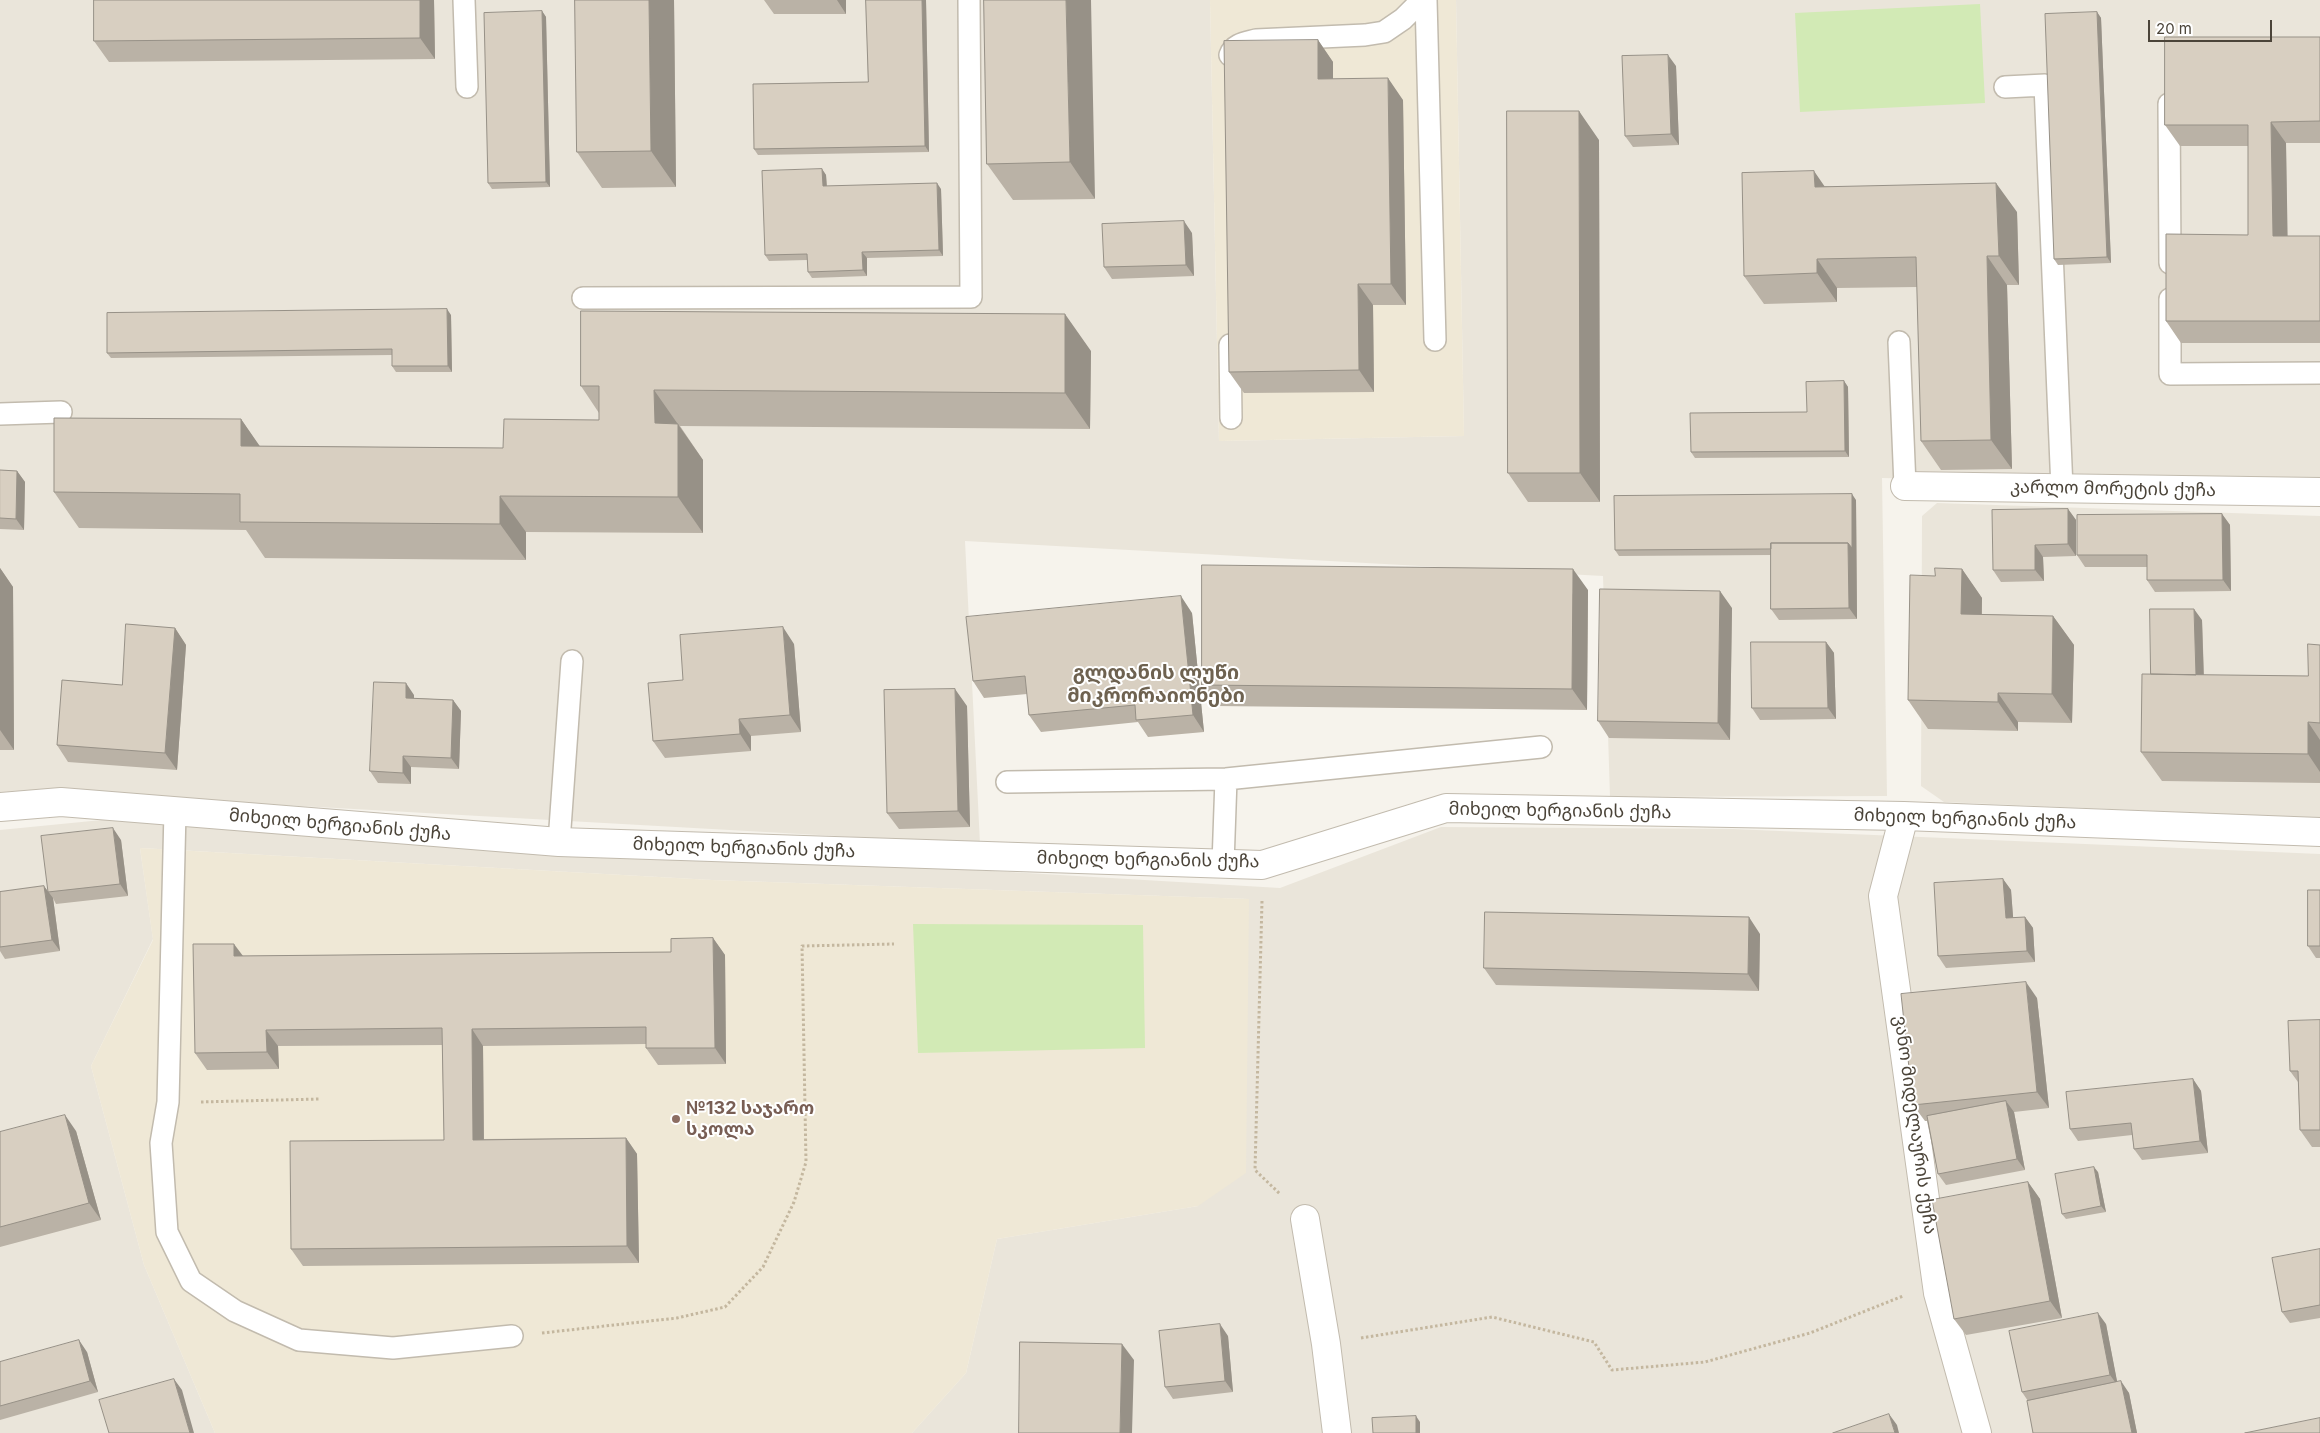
<!DOCTYPE html>
<meta charset="utf-8">
<style>
body{margin:0}
#map{position:relative;width:2320px;height:1433px;overflow:hidden;background:#f6f3ec;font-family:Inter,sans-serif}
canvas{display:block}
.scale{position:absolute;left:2148px;top:20px;width:124px;height:22px;box-sizing:border-box;border:2px solid #4b4439;border-top:0;padding-left:6px;font-size:15px;line-height:18px;white-space:nowrap;color:#4b4439;-webkit-text-stroke:4px #fff;paint-order:stroke}
</style>
<div id="map">
<canvas width="2320" height="1433"></canvas>
<div class="scale">20 m</div>
</div>
<script>
const ctx = document.querySelector('canvas').getContext('2d');
ctx.lineJoin = 'round';
function paint(path, color) { ctx.fillStyle = color; ctx.fill(path, 'evenodd'); }
function trace(path, color, width, dash) { ctx.strokeStyle = color; ctx.lineWidth = width; ctx.lineCap = dash ? 'butt' : 'round'; ctx.setLineDash(dash || []); ctx.stroke(path); }
function label(font, color, halo, rows, align = 'center') {
  ctx.font = font + ' Inter,"Noto Sans Georgian",sans-serif'; ctx.lineWidth = 4; ctx.setLineDash([]); ctx.textBaseline = 'middle'; ctx.strokeStyle = halo; ctx.fillStyle = color; for (const [text, x, y, turn = 0] of rows) {
    ctx.save(); ctx.translate(x, y); ctx.rotate((+turn || 0) * Math.PI / 180); ctx.textAlign = isNaN(turn) ? turn : align; if (halo) ctx.strokeText(text, 0, 0); ctx.fillText(text, 0, 0); ctx.restore();
  }
}
paint(new Path2D(`
 M 0,0 L 1210,0 L 1219,441 L 1464,436 L 1456,0 L 2320,0 L 2320,488 L 1882,478 L 1887,796 L 1610,797 L 1603,576 L 965,541 L 980,844 L 32,791 L 0,792 Z
 M 1937,503 L 2320,516 L 2320,818 L 1944,802 L 1921,786 L 1922,516 Z
 M 112,819 L 1280,888 L 1441,827 L 1733,829 L 2320,854 L 2320,1433 L 912,1433 L 966,1373 L 997,1239 L 1198,1206 L 1248,899 L 712,880 L 140,848 L 153,939 L 91,1066 L 144,1265 L 215,1433 L 0,1433 L 0,830 Z`), '#eae5da');
paint(new Path2D(`
 M 1210,0 L 1456,0 L 1464,436 L 1219,441 Z
 M 140,848 L 712,880 L 1249,899 L 1246,1173 L 1198,1206 L 997,1239 L 966,1373 L 912,1433 L 215,1433 L 144,1265 L 91,1066 L 153,940 Z`), '#efe8d6');
paint(new Path2D(`
 M 1980,4 L 1985,103 L 1800,112 L 1795,13 Z
 M 913,924 L 1143,925 L 1145,1048 L 918,1053 Z`), '#d2eab5');
const service = new Path2D(`
 M 464,0 L 467,87
 M 1426,0 L 1435,340
 M 1230,55 C 1234,44 1245,43 1256,40 L 1365,35 L 1384,32 L 1403,19 L 1422,0
 M 2005,87 L 2045,85 L 2062,489
 M 2169,104 L 2170,263
 M 583,298 L 971,297 L 969,0
 M 2170,299 L 2170,374 L 2320,373
 M 1899,342 L 1905,486
 M 1230,345 L 1231,418
 M 0,414 L 61,412
 M 1007,782 L 1226,779 L 1541,747
 M 175,811 L 168,1102 L 161,1143 L 167,1232 L 191,1281 L 235,1311 L 299,1340 L 393,1348 L 512,1336
 M 559,842 L 572,661
 M 1223,864 L 1226,779`);
const minor = new Path2D(`
 M 1905,486 L 2320,492
 M 0,807 L 61,802 L 559,842 L 1262,865 L 1446,808 L 1904,816 L 2320,832
 M 1904,816 L 1883,896 L 1938,1293 L 1977,1433
 M 1305,1219 L 1326,1344 L 1337,1433`);
trace(service, '#c2bbae', 24);
trace(minor, '#c2bbae', 30);
trace(new Path2D(`
 M 1262,901 L 1255,1170 L 1280,1194
 M 201,1102 L 319,1099
 M 542,1333 L 677,1318 L 725,1307 L 763,1267 L 794,1202 L 806,1162 L 802,946 L 894,944
 M 1361,1338 L 1492,1317 L 1594,1342 L 1612,1370 L 1705,1362 L 1810,1333 L 1903,1296`), '#c4b79f', 3, [2.5, 2.5]);
trace(service, '#fff', 21);
trace(minor, '#fff', 28);
paint(new Path2D(`
 M 94,0 L 434,0 L 435,59 L 109,62 L 94,41 Z
 M 575,0 L 714,0 L 674,0 L 676,187 L 602,188 L 577,152 Z
 M 764,0 L 846,0 L 846,14 L 774,14 Z
 M 866,0 L 926,0 L 929,152 L 758,155 L 754,149 L 868,82 Z
 M 984,0 L 1095,199 L 1013,200 L 987,164 Z
 M 542,11 L 546,17 L 550,187 L 492,189 L 488,183 Z
 M 2097,12 L 2101,18 L 2111,263 L 2058,265 L 2054,259 Z
 M 2320,37 L 2320,143 L 2286,143 L 2287,236 L 2320,236 L 2320,343 L 2181,343 L 2166,321 L 2248,235 L 2248,146 L 2180,146 L 2165,125 Z
 M 1318,40 L 1333,62 L 1333,79 L 1403,100 L 1406,305 L 1373,305 L 1374,392 L 1244,393 L 1229,372 Z
 M 1676,66 L 1679,145 L 1633,147 L 1625,136 Z
 M 1599,140 L 1600,502 L 1528,502 L 1508,473 Z
 M 822,169 L 826,175 L 827,186 L 941,189 L 943,256 L 867,258 L 867,276 L 812,278 L 808,272 L 807,260 L 769,261 L 765,255 Z
 M 1825,186 L 2017,212 L 2019,285 L 2007,285 L 2012,469 L 1941,470 L 1921,441 L 1917,287 L 1837,288 L 1837,302 L 1764,304 L 1744,276 Z
 M 1192,233 L 1194,276 L 1112,279 L 1104,267 Z
 M 451,315 L 452,372 L 396,372 L 392,366 L 392,355 L 111,358 L 107,353 Z
 M 1091,351 L 1090,429 L 680,426 L 703,460 L 703,533 L 526,532 L 526,560 L 265,558 L 246,530 L 79,528 L 54,492 L 241,419 L 259,446 L 503,448 L 599,420 L 599,413 L 581,386 Z
 M 1844,381 L 1848,387 L 1849,457 L 1695,458 L 1691,452 L 1807,412 Z
 M 0,470 L 17,471 L 25,482 L 24,530 L 0,529 Z
 M 1856,500 L 1857,619 L 1779,620 L 1771,609 L 1771,555 L 1619,556 L 1615,550 Z
 M 2068,509 L 2076,520 L 2076,556 L 2043,557 L 2044,581 L 2001,582 L 1993,570 Z
 M 2222,514 L 2230,525 L 2231,591 L 2155,592 L 2147,580 L 2147,567 L 2085,567 L 2077,555 Z
 M 0,568 L 13,587 L 14,750 L 0,750 Z
 M 1962,569 L 1982,598 L 1982,614 L 2053,616 L 2074,645 L 2072,723 L 2018,722 L 2018,731 L 1928,729 L 1908,700 L 1935,576 Z
 M 1588,590 L 1587,710 L 1216,706 L 1202,685 Z
 M 1732,608 L 1730,740 L 1609,738 L 1598,721 Z
 M 1192,613 L 1204,732 L 1148,737 L 1138,722 L 1041,732 L 1029,715 L 1027,694 L 984,698 L 973,681 Z
 M 2202,620 L 2204,675 L 2308,676 L 2320,645 L 2320,783 L 2162,781 L 2141,752 L 2151,674 Z
 M 175,628 L 186,645 L 177,770 L 68,762 L 57,745 L 122,685 Z
 M 1826,642 L 1834,653 L 1836,719 L 1760,720 L 1752,708 Z
 M 794,644 L 801,732 L 751,736 L 751,751 L 665,758 L 653,741 L 683,680 Z
 M 414,695 L 414,698 L 453,700 L 461,711 L 459,769 L 411,767 L 411,784 L 378,783 L 370,771 Z
 M 967,706 L 970,827 L 899,829 L 887,813 Z
 M 121,840 L 128,896 L 56,904 L 53,898 L 60,951 L 5,959 L 0,951 L 0,892 L 44,886 L 48,892 Z
 M 2003,879 L 2011,890 L 2013,918 L 2025,917 L 2033,928 L 2035,962 L 1946,968 L 1938,956 Z
 M 2320,890 L 2320,958 L 2316,958 L 2308,946 Z
 M 1760,934 L 1759,991 L 1496,985 L 1484,968 Z
 M 713,938 L 725,955 L 726,1064 L 658,1065 L 646,1048 L 646,1044 L 483,1046 L 484,1139 L 626,1138 L 637,1154 L 639,1263 L 303,1266 L 291,1249 L 444,1140 L 442,1045 L 278,1046 L 279,1069 L 207,1070 L 195,1053 L 242,956 L 671,952 Z
 M 2037,998 L 2049,1108 L 2014,1112 L 2025,1170 L 1946,1185 L 1938,1174 L 1927,1121 L 1925,1121 L 1913,1105 Z
 M 2320,1020 L 2320,1147 L 2312,1147 L 2300,1130 L 2298,1082 L 2290,1071 Z
 M 2193,1079 L 2201,1091 L 2208,1153 L 2142,1160 L 2134,1149 L 2132,1135 L 2078,1141 L 2070,1129 Z
 M 76,1131 L 101,1220 L 0,1247 L 0,1132 Z
 M 2098,1172 L 2106,1212 L 2066,1219 L 2062,1214 Z
 M 2028,1182 L 2040,1199 L 2062,1318 L 1966,1335 L 1954,1319 Z
 M 2320,1249 L 2320,1318 L 2290,1323 L 2282,1312 Z
 M 2106,1324 L 2117,1382 L 2129,1393 L 2137,1433 L 2033,1433 L 2028,1401 L 2022,1392 Z
 M 1228,1336 L 1233,1392 L 1173,1399 L 1165,1387 Z
 M 87,1352 L 98,1392 L 0,1420 L 0,1362 Z`), '#bab2a6');
paint(new Path2D(`
 M 420,0 L 434,0 L 435,59 L 420,38 Z
 M 649,0 L 674,0 L 676,187 L 651,151 Z
 M 837,0 L 846,0 L 846,14 Z
 M 922,0 L 926,0 L 929,152 L 925,146 Z
 M 1066,0 L 1091,0 L 1095,199 L 1070,162 Z
 M 542,11 L 546,17 L 550,187 L 546,182 Z
 M 2097,12 L 2101,18 L 2111,263 L 2107,257 Z
 M 1318,40 L 1333,62 L 1333,101 L 1318,79 Z
 M 1668,55 L 1676,66 L 1679,145 L 1671,134 Z
 M 1388,78 L 1403,100 L 1406,305 L 1391,284 Z
 M 1579,111 L 1599,140 L 1600,502 L 1580,473 Z
 M 2271,122 L 2286,143 L 2288,258 L 2273,236 Z
 M 822,169 L 826,175 L 827,192 L 823,186 Z
 M 1814,171 L 1834,200 L 1815,187 Z
 M 937,183 L 941,189 L 943,256 L 939,250 Z
 M 1996,183 L 2017,212 L 2019,285 L 1999,256 Z
 M 1184,221 L 1192,233 L 1194,276 L 1186,265 Z
 M 862,252 L 867,258 L 867,276 L 863,270 Z
 M 1987,256 L 2007,285 L 2012,469 L 1991,440 Z
 M 1817,259 L 1837,288 L 1837,302 L 1817,273 Z
 M 1358,284 L 1373,305 L 1374,392 L 1359,370 Z
 M 447,309 L 451,315 L 452,372 L 448,366 Z
 M 1065,314 L 1091,351 L 1090,429 L 1065,393 Z
 M 1844,381 L 1848,387 L 1849,457 L 1845,451 Z
 M 654,390 L 703,460 L 703,533 L 678,497 L 655,423 Z
 M 241,419 L 266,455 L 241,446 Z
 M 17,471 L 25,482 L 24,530 L 16,519 Z
 M 1852,494 L 1856,500 L 1857,619 L 1849,608 L 1848,543 Z
 M 500,496 L 526,532 L 526,560 L 500,524 Z
 M 2068,509 L 2076,520 L 2076,556 L 2068,544 Z
 M 2222,514 L 2230,525 L 2231,591 L 2223,580 Z
 M 2035,545 L 2043,557 L 2044,581 L 2035,570 Z
 M 0,568 L 13,587 L 14,750 L 0,730 Z
 M 1573,569 L 1588,590 L 1587,710 L 1572,689 Z
 M 1962,569 L 1982,598 L 1981,643 L 1961,614 Z
 M 1720,591 L 1732,608 L 1730,740 L 1718,723 Z
 M 1181,596 L 1192,613 L 1204,732 L 1193,715 Z
 M 2194,609 L 2202,620 L 2204,687 L 2196,675 Z
 M 2053,616 L 2074,645 L 2072,723 L 2052,694 Z
 M 783,627 L 794,644 L 801,732 L 790,715 Z
 M 175,628 L 186,645 L 177,770 L 165,753 Z
 M 1826,642 L 1834,653 L 1836,719 L 1828,708 Z
 M 406,683 L 414,695 L 414,709 L 406,698 Z
 M 955,689 L 967,706 L 970,827 L 958,811 Z
 M 1998,693 L 2018,722 L 2018,731 L 1998,702 Z
 M 453,700 L 461,711 L 459,769 L 451,758 Z
 M 739,719 L 751,736 L 751,751 L 740,734 Z
 M 2308,722 L 2320,740 L 2320,772 L 2308,754 Z
 M 403,756 L 411,767 L 411,784 L 403,773 Z
 M 113,828 L 121,840 L 128,896 L 120,884 Z
 M 2003,879 L 2011,890 L 2014,929 L 2006,918 Z
 M 44,886 L 53,898 L 60,951 L 52,940 Z
 M 1749,917 L 1760,934 L 1759,991 L 1748,974 Z
 M 2025,917 L 2033,928 L 2035,962 L 2027,951 Z
 M 713,938 L 725,955 L 726,1064 L 715,1048 Z
 M 234,944 L 246,960 L 234,956 Z
 M 2026,982 L 2037,998 L 2049,1108 L 2037,1092 Z
 M 472,1029 L 483,1046 L 484,1156 L 473,1140 Z
 M 266,1030 L 278,1046 L 279,1069 L 267,1052 Z
 M 2193,1079 L 2201,1091 L 2208,1153 L 2200,1141 Z
 M 2006,1101 L 2014,1112 L 2025,1170 L 2017,1159 Z
 M 65,1115 L 76,1131 L 101,1220 L 89,1203 Z
 M 626,1138 L 637,1154 L 639,1263 L 627,1246 Z
 M 2094,1167 L 2098,1172 L 2106,1212 L 2101,1206 Z
 M 2028,1182 L 2040,1199 L 2062,1318 L 2050,1301 Z
 M 2098,1313 L 2106,1324 L 2118,1386 L 2110,1375 Z
 M 1220,1324 L 1228,1336 L 1233,1392 L 1225,1381 Z
 M 79,1340 L 87,1352 L 98,1392 L 90,1381 Z
 M 1122,1344 L 1134,1360 L 1132,1433 L 1120,1433 Z
 M 174,1379 L 182,1390 L 194,1433 L 190,1433 Z
 M 2121,1381 L 2129,1393 L 2137,1433 L 2132,1433 Z
 M 1889,1414 L 1897,1425 L 1899,1433 L 1895,1433 Z
 M 1416,1416 L 1420,1422 L 1420,1433 L 1416,1433 Z`), '#979187');
const building = new Path2D(`
 M 94,0 L 420,0 L 420,38 L 94,41 Z
 M 575,0 L 649,0 L 651,151 L 577,152 Z
 M 866,0 L 922,0 L 925,146 L 754,149 L 753,84 L 868,82 Z
 M 984,0 L 1066,0 L 1070,162 L 987,164 Z
 M 542,11 L 546,182 L 488,183 L 484,13 Z
 M 2097,12 L 2107,257 L 2054,259 L 2045,14 Z
 M 2165,37 L 2320,37 L 2320,121 L 2271,122 L 2273,236 L 2320,236 L 2320,321 L 2166,321 L 2166,234 L 2248,235 L 2248,125 L 2165,125 Z
 M 1318,40 L 1318,79 L 1388,78 L 1391,284 L 1358,284 L 1359,370 L 1229,372 L 1224,41 Z
 M 1668,55 L 1671,134 L 1625,136 L 1622,56 Z
 M 1507,111 L 1579,111 L 1580,473 L 1508,473 Z
 M 822,169 L 823,186 L 937,183 L 939,250 L 862,252 L 863,270 L 808,272 L 807,254 L 765,255 L 762,171 Z
 M 1814,171 L 1815,187 L 1996,183 L 1999,256 L 1987,256 L 1991,440 L 1921,441 L 1916,257 L 1817,259 L 1817,273 L 1744,276 L 1742,173 Z
 M 1184,221 L 1186,265 L 1104,267 L 1102,224 Z
 M 447,309 L 448,366 L 392,366 L 392,349 L 107,353 L 107,313 Z
 M 581,311 L 1065,314 L 1065,393 L 654,390 L 655,423 L 678,424 L 678,497 L 500,496 L 500,524 L 240,522 L 240,494 L 54,492 L 54,418 L 241,419 L 241,446 L 503,448 L 504,419 L 599,420 L 599,386 L 581,386 Z
 M 1844,381 L 1845,451 L 1691,452 L 1690,413 L 1807,412 L 1806,382 Z
 M 0,470 L 17,471 L 16,519 L 0,518 Z
 M 1852,494 L 1852,548 L 1848,543 L 1771,543 L 1771,549 L 1615,550 L 1614,496 Z
 M 2068,509 L 2068,544 L 2035,545 L 2035,570 L 1993,570 L 1992,510 Z
 M 2222,514 L 2223,580 L 2147,580 L 2147,555 L 2077,555 L 2077,515 Z
 M 1771,543 L 1848,543 L 1849,608 L 1771,609 Z
 M 1202,565 L 1573,569 L 1572,689 L 1202,685 Z
 M 1935,568 L 1962,569 L 1961,614 L 2053,616 L 2052,694 L 1998,693 L 1998,702 L 1908,700 L 1910,575 L 1935,576 Z
 M 1600,589 L 1720,591 L 1718,723 L 1598,721 Z
 M 1181,596 L 1193,715 L 1136,720 L 1135,705 L 1029,715 L 1025,676 L 973,681 L 966,617 Z
 M 2150,609 L 2194,609 L 2196,675 L 2151,674 Z
 M 126,624 L 175,628 L 165,753 L 57,745 L 62,680 L 122,685 Z
 M 783,627 L 790,715 L 739,719 L 740,734 L 653,741 L 648,683 L 683,680 L 680,635 Z
 M 1751,642 L 1826,642 L 1828,708 L 1752,708 Z
 M 2308,644 L 2320,645 L 2320,723 L 2308,722 L 2308,754 L 2141,752 L 2142,674 L 2308,676 Z
 M 374,682 L 406,683 L 406,698 L 453,700 L 451,758 L 403,756 L 403,773 L 370,771 Z
 M 955,689 L 958,811 L 887,813 L 884,690 Z
 M 113,828 L 120,884 L 48,892 L 41,836 Z
 M 2003,879 L 2006,918 L 2025,917 L 2027,951 L 1938,956 L 1934,883 Z
 M 44,886 L 52,940 L 0,947 L 0,892 Z
 M 2308,890 L 2320,890 L 2320,946 L 2308,946 Z
 M 1485,912 L 1749,917 L 1748,974 L 1484,968 Z
 M 713,938 L 715,1048 L 646,1048 L 646,1027 L 472,1029 L 473,1140 L 626,1138 L 627,1246 L 291,1249 L 290,1141 L 444,1140 L 442,1028 L 266,1030 L 267,1052 L 195,1053 L 193,944 L 234,944 L 234,956 L 671,952 L 671,939 Z
 M 2026,982 L 2037,1092 L 1913,1105 L 1901,994 Z
 M 2320,1020 L 2320,1130 L 2300,1130 L 2298,1071 L 2290,1071 L 2288,1021 Z
 M 2193,1079 L 2200,1141 L 2134,1149 L 2131,1123 L 2070,1129 L 2066,1092 Z
 M 2006,1101 L 2017,1159 L 1938,1174 L 1927,1116 Z
 M 65,1115 L 89,1203 L 0,1227 L 0,1132 Z
 M 2094,1167 L 2101,1206 L 2062,1214 L 2055,1174 Z
 M 2028,1182 L 2050,1301 L 1954,1319 L 1932,1200 Z
 M 2320,1249 L 2320,1305 L 2282,1312 L 2272,1258 Z
 M 2098,1313 L 2110,1375 L 2022,1392 L 2009,1331 Z
 M 1220,1324 L 1225,1381 L 1165,1387 L 1159,1331 Z
 M 79,1340 L 90,1381 L 0,1406 L 0,1362 Z
 M 1020,1342 L 1122,1344 L 1120,1433 L 1019,1433 Z
 M 174,1379 L 190,1433 L 109,1433 L 99,1400 Z
 M 2121,1381 L 2132,1433 L 2033,1433 L 2027,1401 Z
 M 1889,1414 L 1895,1433 L 1833,1433 Z
 M 1416,1416 L 1416,1433 L 1373,1433 L 1372,1418 Z
 M 2320,1418 L 2320,1433 L 2245,1433 Z`);
paint(building, '#d8cfc1');
trace(building, '#979187', 1);
for (const [x, y, r, color] of [
 [676,1119,5,"#8d6e63"]
]) { const dot = new Path2D(); dot.arc(x, y, r, 0, 2 * Math.PI); ctx.fillStyle = color; ctx.fill(dot); trace(dot, '#fff', 2); }
label('18px', '#4b4439', '#fff', [
 ["კარლო მორეტის ქუჩა",2113,489,1],
 ["მიხეილ ხერგიანის ქუჩა",1560,811,1],
 ["მიხეილ ხერგიანის ქუჩა",1965,819,2],
 ["მიხეილ ხერგიანის ქუჩა",340,825,5],
 ["მიხეილ ხერგიანის ქუჩა",744,848,2],
 ["მიხეილ ხერგიანის ქუჩა",1148,860,1],
 ["ვანო მიდელაურის ქუჩა",1915,1125,82]
]);
label('bold 18px', '#785e54', '#fff', [
 ["№132 საჯარო",686,1109],
 ["სკოლა",686,1130]
], 'left');
label('bold 20px', '#6e6250', '#fff', [
 ["გლდანის ლუწი",1156,673],
 ["მიკრორაიონები",1156,696]
]);
</script>
